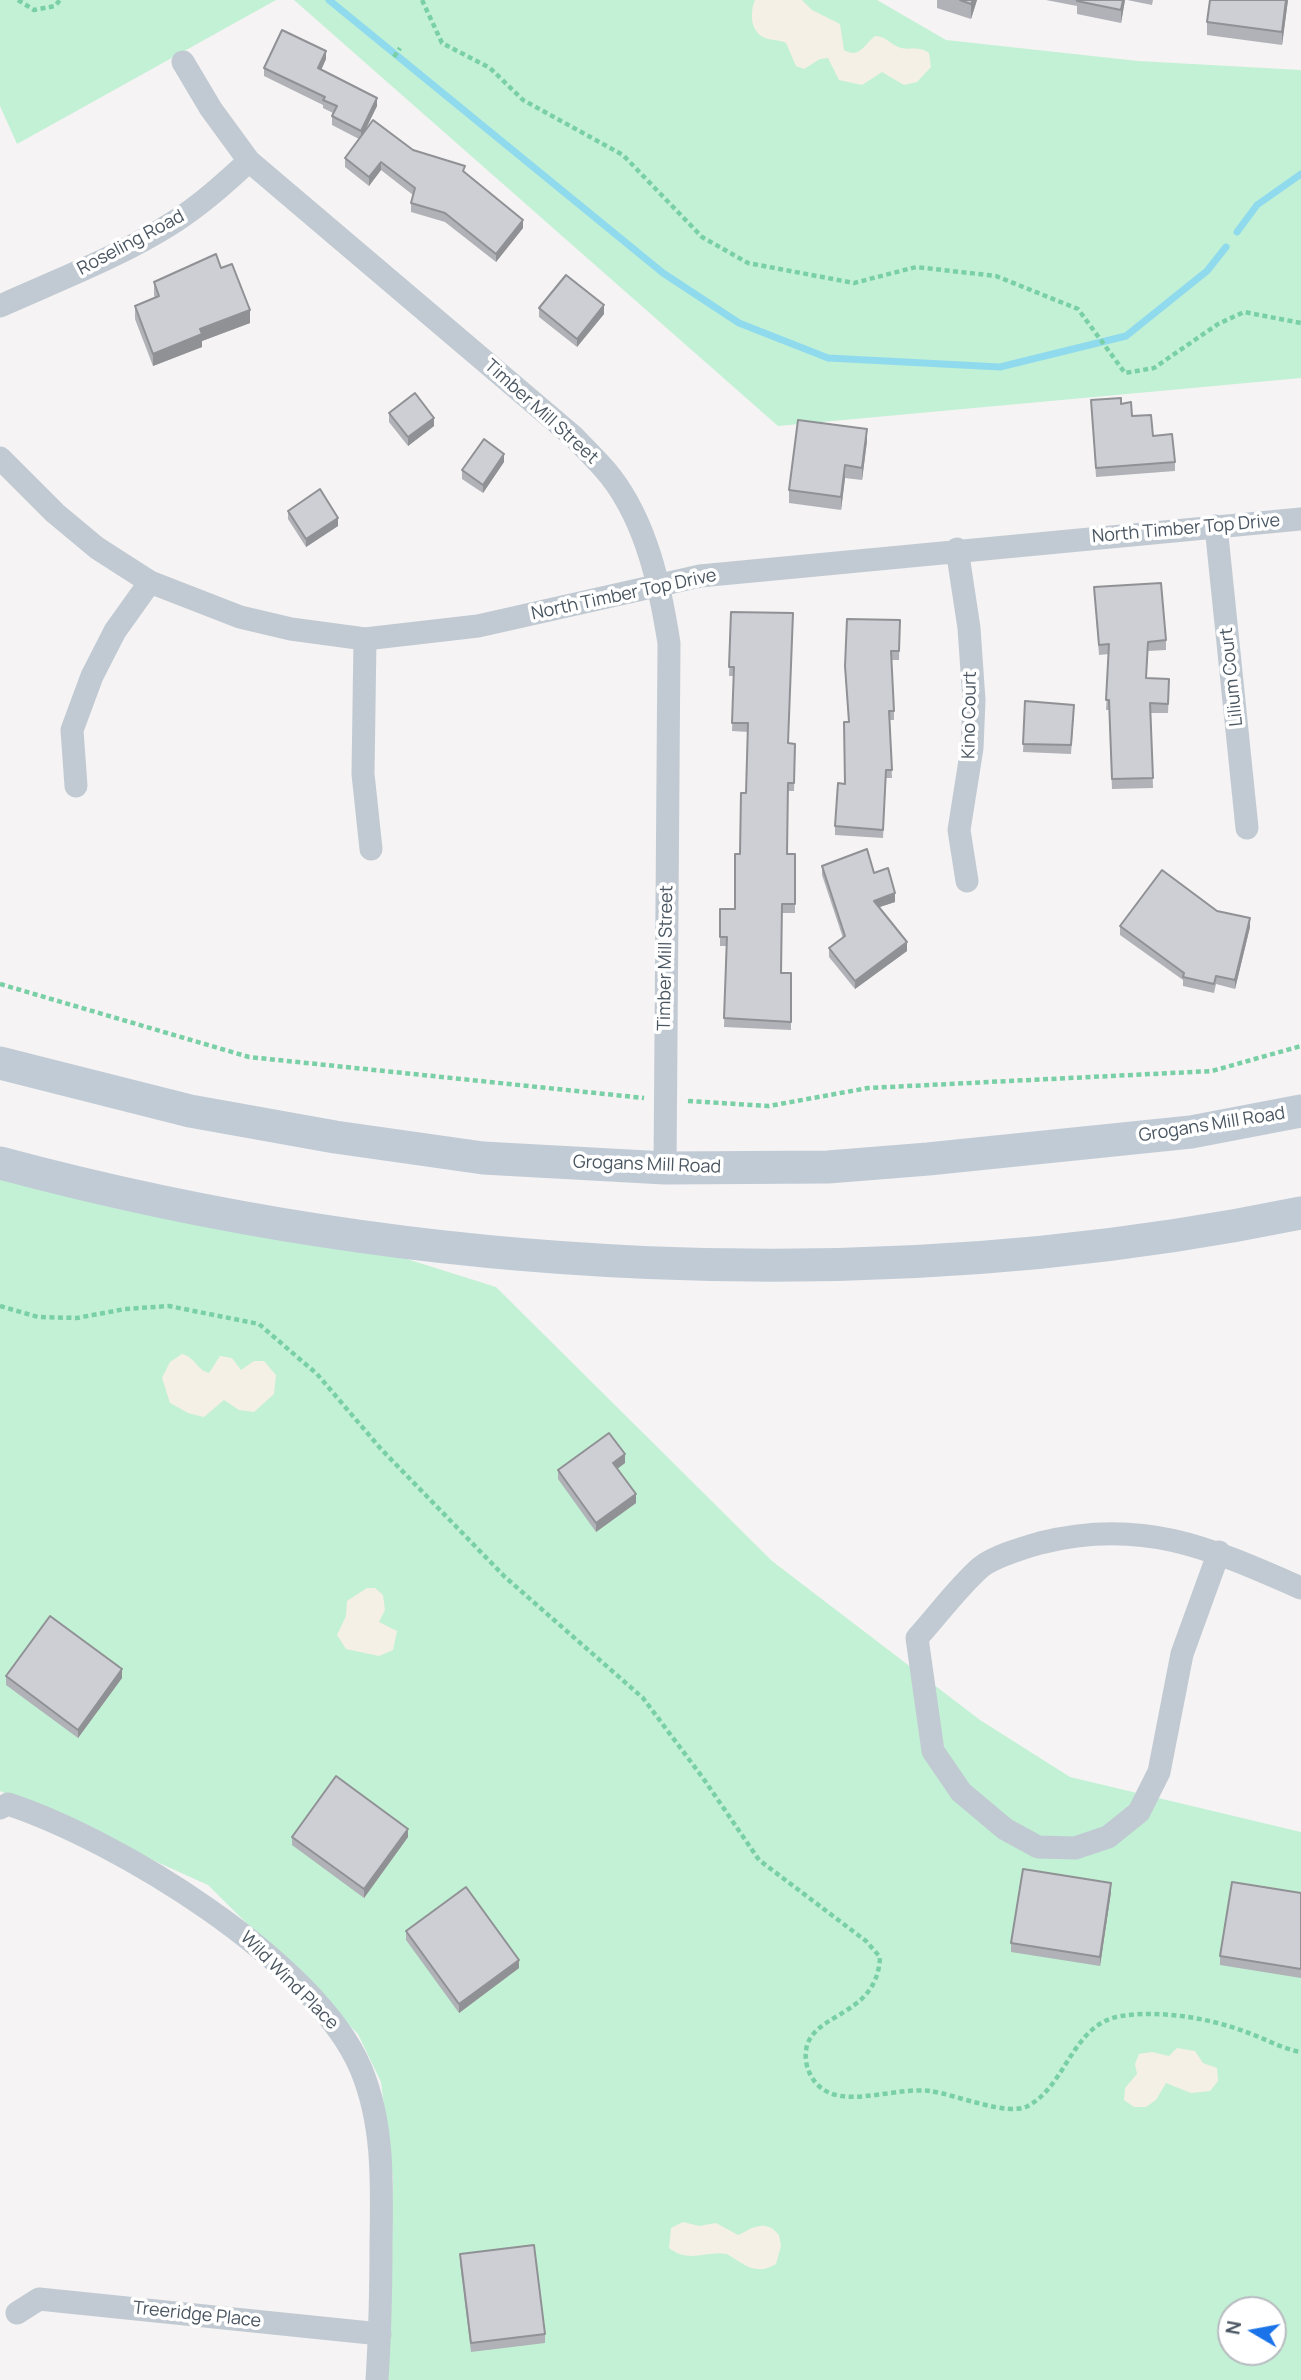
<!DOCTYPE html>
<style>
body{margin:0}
#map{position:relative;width:1301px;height:2380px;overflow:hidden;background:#f5f3f3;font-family:Manrope,sans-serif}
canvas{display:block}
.north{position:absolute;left:1217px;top:2296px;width:70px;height:70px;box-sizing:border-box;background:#fff;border:2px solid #b7bbc0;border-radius:50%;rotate:280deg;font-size:19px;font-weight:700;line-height:28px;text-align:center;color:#4a5661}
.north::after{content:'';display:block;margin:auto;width:24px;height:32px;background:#1a73e8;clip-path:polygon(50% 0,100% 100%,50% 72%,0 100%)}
</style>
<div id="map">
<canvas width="1301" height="2380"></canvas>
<div class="north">N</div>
</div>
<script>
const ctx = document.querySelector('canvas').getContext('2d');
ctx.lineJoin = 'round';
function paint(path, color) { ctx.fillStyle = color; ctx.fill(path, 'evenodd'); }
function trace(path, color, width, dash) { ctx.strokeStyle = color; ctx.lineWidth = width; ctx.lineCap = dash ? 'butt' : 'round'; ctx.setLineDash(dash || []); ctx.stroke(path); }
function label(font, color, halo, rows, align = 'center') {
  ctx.font = font + ' Manrope,sans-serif'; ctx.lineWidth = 7; ctx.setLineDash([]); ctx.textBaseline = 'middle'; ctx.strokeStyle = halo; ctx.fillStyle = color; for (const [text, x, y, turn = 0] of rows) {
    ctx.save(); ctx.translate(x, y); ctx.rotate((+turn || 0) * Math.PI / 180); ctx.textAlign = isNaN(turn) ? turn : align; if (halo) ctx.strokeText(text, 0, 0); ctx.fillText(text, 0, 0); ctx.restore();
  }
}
paint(new Path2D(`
 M 0,0 L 276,0 L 17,144 L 0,106 Z
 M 294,0 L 877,0 L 946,40 L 1138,61 L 1301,70 L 1301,378 L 778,426 Z
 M 0,1175 L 118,1209 L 394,1255 L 496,1287 L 772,1561 L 980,1720 L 1070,1777 L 1301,1832 L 1301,2380 L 387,2380 L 393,2178 L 381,2082 L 358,2034 L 208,1885 L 0,1791 ZM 1231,2310 L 1273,2310 L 1273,2352 L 1231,2352 Z`), '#c3f1d5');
paint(new Path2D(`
 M 755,0 L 802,0 L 812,10 L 840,24 L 844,50 C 859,59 864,45 875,36 C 887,36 890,45 901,48 C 911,50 919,46 929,53 L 931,67 L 917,82 L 904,85 L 882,72 L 862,85 L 839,80 L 828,58 L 820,59 L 804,69 L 796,66 L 786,43 C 779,39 770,41 763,37 C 750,30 750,12 755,0 Z
 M 182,1354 C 195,1357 197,1370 209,1373 L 220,1356 L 232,1358 L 241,1370 L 254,1361 L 264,1361 L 276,1375 L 274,1394 L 254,1412 L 239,1410 L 224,1400 L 204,1417 L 188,1413 L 170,1403 L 162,1378 L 170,1362 Z
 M 367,1588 L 375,1588 L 383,1595 L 385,1610 L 379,1622 L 397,1631 L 393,1650 L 379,1656 L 346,1649 L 337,1635 L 346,1616 L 347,1601 Z
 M 1177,2048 L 1195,2051 L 1203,2063 L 1217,2068 L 1218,2081 L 1210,2091 L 1191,2093 L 1166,2083 L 1156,2100 L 1146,2107 L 1134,2107 L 1124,2100 L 1125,2088 L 1137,2074 L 1135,2064 L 1139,2054 L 1152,2052 L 1169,2056 Z
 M 683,2222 L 699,2226 L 716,2223 L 738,2235 C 753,2228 765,2218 779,2235 L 781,2246 L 776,2264 C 756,2276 745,2265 727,2254 C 707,2250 689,2264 669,2248 L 671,2228 Z`), '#f5f0e5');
trace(new Path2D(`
 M 329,0 L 663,273 L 739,323 L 828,358 L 1000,367 L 1126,336 L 1207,271 L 1226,247
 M 1237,232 L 1257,205 L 1301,174`), '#90daee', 7);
trace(new Path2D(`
 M 18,0 L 34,10 L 55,6 L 60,0
 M 422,0 L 442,43 L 490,68 L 523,100 L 623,155 L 702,237 L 748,263 L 854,283 L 916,267 L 996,276 L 1078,309 L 1125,373 L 1154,368 L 1218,324 L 1244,312 L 1301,323
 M 394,57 L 400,48
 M 0,984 L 249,1057 L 644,1098
 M 688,1101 L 769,1106 L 868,1088 L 1212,1071 L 1301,1046
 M 0,1306 L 38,1317 L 77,1318 L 125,1309 L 169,1306 L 259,1324 L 317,1374 L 381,1449 L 505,1577 L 643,1698 L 703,1778 L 759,1860 L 866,1941 L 880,1957 C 877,2023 800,2010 806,2061 C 808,2075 817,2088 830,2093 C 856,2104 900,2087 930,2091 C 954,2094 1008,2117 1028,2106 C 1067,2085 1072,2024 1121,2016 C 1161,2010 1209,2018 1246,2032 C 1264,2038 1282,2049 1301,2052`), '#7ad0a6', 4.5, [5, 3.5]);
trace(new Path2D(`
 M 183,62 L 211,109 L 249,161 L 574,437 C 586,450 600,463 611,477 C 647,524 660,586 669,643 L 665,1168
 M 0,306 C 58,280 121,256 174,222 C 202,204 225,183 249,161
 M 0,458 L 55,513 L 97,548 L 150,582 L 240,617 L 291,629 L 365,639 L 478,626 L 700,576 L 1301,519
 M 1216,526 L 1247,828
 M 957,549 L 969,628 L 974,700 L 972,748 L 959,830 L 967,881
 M 365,639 L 363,774 L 371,849
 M 76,786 L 72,730 L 92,676 L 115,631 L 150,582
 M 1219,1552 L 1182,1654 L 1159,1772 L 1139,1812 L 1108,1837 L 1075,1848 L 1038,1847 L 1005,1829 L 961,1792 L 933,1751 L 917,1638 C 938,1615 958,1587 981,1567 C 995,1556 1023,1548 1040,1543 C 1141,1517 1210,1548 1301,1588
 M 0,1808 L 8,1804 C 117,1840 315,1960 361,2069 C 384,2124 382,2184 381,2242 C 381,2288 380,2334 377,2380
 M 17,2313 L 39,2299 L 380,2334`), '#c1cad2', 23);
trace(new Path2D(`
 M 0,1063 L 190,1111 L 335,1137 L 483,1158 L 665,1168 L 828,1167 L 928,1159 L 1191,1132 L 1301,1111
 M 0,1163 C 416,1275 879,1300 1301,1213`), '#c1cbd6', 33);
paint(new Path2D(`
 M 937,0 L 977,0 L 971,19 L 937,8 Z
 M 1046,0 L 1125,0 L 1121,23 L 1077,14 L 1077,6 Z
 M 1127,0 L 1153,0 L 1152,5 Z
 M 1210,0 L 1288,0 L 1282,45 L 1207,35 L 1207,22 Z
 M 326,59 L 321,70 L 377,106 L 364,132 L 413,150 L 465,172 L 523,228 L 496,262 L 445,222 L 411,212 L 411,203 L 413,195 L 381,170 L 369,186 L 345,167 L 345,158 L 359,139 L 332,125 L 332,116 L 333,113 L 323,108 L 323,105 L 264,76 L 264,68 Z
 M 221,268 L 250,323 L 202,341 L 202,347 L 153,366 L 135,319 L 135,306 L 155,298 L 154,295 L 154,282 Z
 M 539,308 L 604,314 L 577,347 L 539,317 Z
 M 1091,400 L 1121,404 L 1153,436 L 1175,462 L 1175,471 L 1096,477 Z
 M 389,413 L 434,426 L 408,446 L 389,422 Z
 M 867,441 L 862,480 L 845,478 L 841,510 L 789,503 L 789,490 Z
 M 504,462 L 483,493 L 462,479 L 462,470 Z
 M 288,511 L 338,526 L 306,547 L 288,519 Z
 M 1094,587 L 1166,640 L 1166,650 L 1148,651 L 1146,678 L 1169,689 L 1168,713 L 1151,713 L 1153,788 L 1112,789 L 1109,710 L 1106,710 L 1109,654 L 1099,655 Z
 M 731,612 L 789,743 L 795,744 L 794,791 L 788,791 L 787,854 L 795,854 L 795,913 L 782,913 L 782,973 L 791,973 L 791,1030 L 724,1027 L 726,946 L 720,946 L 720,909 L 735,909 L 746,793 L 748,732 L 732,731 L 734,676 L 729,676 Z
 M 847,619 L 900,620 L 899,660 L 891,660 L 894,711 L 894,720 L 890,720 L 892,778 L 886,778 L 883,838 L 835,835 L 835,826 L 845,784 L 849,722 L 845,674 Z
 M 1025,701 L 1074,714 L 1071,754 L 1023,752 Z
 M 822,866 L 874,873 L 895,902 L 879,907 L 907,951 L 855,989 L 829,957 L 829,948 L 843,938 L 822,875 Z
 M 1217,911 L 1250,927 L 1235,989 L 1216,984 L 1214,993 L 1183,986 L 1183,980 L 1120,935 L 1120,926 Z
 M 625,1463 L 617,1469 L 636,1503 L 596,1532 L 558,1479 L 558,1470 Z
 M 6,1676 L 122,1678 L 78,1738 L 6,1685 Z
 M 292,1837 L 408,1837 L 364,1898 L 292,1845 Z
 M 1111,1892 L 1100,1966 L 1011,1952 L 1011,1943 Z
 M 1301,1893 L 1301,1978 L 1220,1965 L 1220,1956 Z
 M 406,1931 L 519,1968 L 459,2013 L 406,1940 Z
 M 460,2254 L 545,2334 L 545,2343 L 471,2352 L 460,2263 Z`), '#b0b2b7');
paint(new Path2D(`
 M 973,0 L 977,0 L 971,19 L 971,4 Z
 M 1123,0 L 1125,0 L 1121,23 L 1121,10 Z
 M 1286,0 L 1288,0 L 1282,45 L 1282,32 Z
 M 326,51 L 326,59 L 318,77 L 318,68 Z
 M 377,98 L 377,106 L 361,139 L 361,131 Z
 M 381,162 L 381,170 L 369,186 L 369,177 Z
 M 523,220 L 523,228 L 496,262 L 496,254 Z
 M 604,305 L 604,314 L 577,347 L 577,339 Z
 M 250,310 L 250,323 L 202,341 L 202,347 L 153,366 L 153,354 L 200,329 Z
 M 434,418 L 434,426 L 408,446 L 408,437 Z
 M 867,429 L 867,441 L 862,480 L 862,468 Z
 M 504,454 L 504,462 L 483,493 L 483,485 Z
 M 845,465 L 845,478 L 841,510 L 841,497 Z
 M 338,518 L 338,526 L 306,547 L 306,539 Z
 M 895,893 L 895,902 L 874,909 L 874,901 Z
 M 1250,918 L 1250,927 L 1235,989 L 1235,980 Z
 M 907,942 L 907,951 L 855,989 L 855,981 Z
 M 625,1454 L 625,1463 L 613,1472 L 613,1463 Z
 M 636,1494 L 636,1503 L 596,1532 L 596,1523 Z
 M 122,1669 L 122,1678 L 78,1738 L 78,1730 Z
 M 408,1829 L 408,1837 L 364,1898 L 364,1889 Z
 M 1111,1883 L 1111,1892 L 1100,1966 L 1100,1957 Z
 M 519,1960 L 519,1968 L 459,2013 L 459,2004 Z`), '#909195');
const building = new Path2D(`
 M 960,0 L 973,0 L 971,4 Z
 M 1077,0 L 1123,0 L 1121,10 L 1077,1 Z
 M 1210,0 L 1286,0 L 1282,32 L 1207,22 Z
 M 282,30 L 326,51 L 318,68 L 377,98 L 361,131 L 332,116 L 337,106 L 323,100 L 325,97 L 264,68 Z
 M 373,120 L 413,150 L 465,166 L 463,171 L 523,220 L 496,254 L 445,213 L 411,203 L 415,188 L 381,162 L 369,177 L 345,158 Z
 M 216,254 L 221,268 L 232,264 L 250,310 L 200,329 L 202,334 L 153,354 L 135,306 L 159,296 L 154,282 Z
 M 566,275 L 604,305 L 577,339 L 539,308 Z
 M 415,393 L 434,418 L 408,437 L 389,413 Z
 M 1121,398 L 1121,404 L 1131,402 L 1132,416 L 1151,415 L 1153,436 L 1172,434 L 1175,462 L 1096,468 L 1091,400 Z
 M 798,420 L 867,429 L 862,468 L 845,465 L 841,497 L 789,490 Z
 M 484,439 L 504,454 L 483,485 L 462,470 Z
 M 320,489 L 338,518 L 306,539 L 288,511 Z
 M 1161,583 L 1166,640 L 1148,642 L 1146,678 L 1169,679 L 1168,704 L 1150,703 L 1153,778 L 1112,779 L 1109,700 L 1106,700 L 1109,644 L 1099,645 L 1094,587 Z
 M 731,612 L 793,613 L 788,743 L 795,744 L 794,783 L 788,783 L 787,854 L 795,854 L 795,904 L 782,904 L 781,973 L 791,973 L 791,1022 L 724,1018 L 727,937 L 720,937 L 720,909 L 735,909 L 735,854 L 740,854 L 741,793 L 746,793 L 748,723 L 732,723 L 734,667 L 729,667 Z
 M 847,619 L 900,620 L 899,651 L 891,651 L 894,711 L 889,711 L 892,770 L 886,770 L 883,830 L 835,826 L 838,783 L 845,784 L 844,722 L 849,722 L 845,666 Z
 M 1025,701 L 1074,705 L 1071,745 L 1023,744 Z
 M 867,849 L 874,873 L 888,868 L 895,893 L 874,901 L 907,942 L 855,981 L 829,948 L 845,936 L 822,866 Z
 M 1162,870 L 1217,911 L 1250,918 L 1235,980 L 1216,976 L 1214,984 L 1183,977 L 1184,973 L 1120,926 Z
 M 609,1433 L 625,1454 L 613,1463 L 636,1494 L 596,1523 L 558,1470 Z
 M 50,1616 L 122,1669 L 78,1730 L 6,1676 Z
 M 336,1776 L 408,1829 L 364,1889 L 292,1837 Z
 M 1023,1869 L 1111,1883 L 1100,1957 L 1011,1943 Z
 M 1232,1882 L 1301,1893 L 1301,1969 L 1220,1956 Z
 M 466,1887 L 519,1960 L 459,2004 L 406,1931 Z
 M 534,2245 L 545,2334 L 471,2343 L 460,2254 Z`);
paint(building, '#cdcfd5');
trace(building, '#909195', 2);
label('18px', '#4a5661', '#fff', [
 ["Roseling Road",131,243,-28],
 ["Timber Mill Street",541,412,42],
 ["North Timber Top Drive",1186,529,-5],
 ["North Timber Top Drive",624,595,-12],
 ["Lilium Court",1232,677,-96],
 ["Kino Court",970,715,-89],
 ["Timber Mill Street",666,958,-89],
 ["Grogans Mill Road",1212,1125,-9],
 ["Grogans Mill Road",647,1165,2],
 ["Wild Wind Place",289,1981,45],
 ["Treeridge Place",197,2315,6]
]);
</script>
